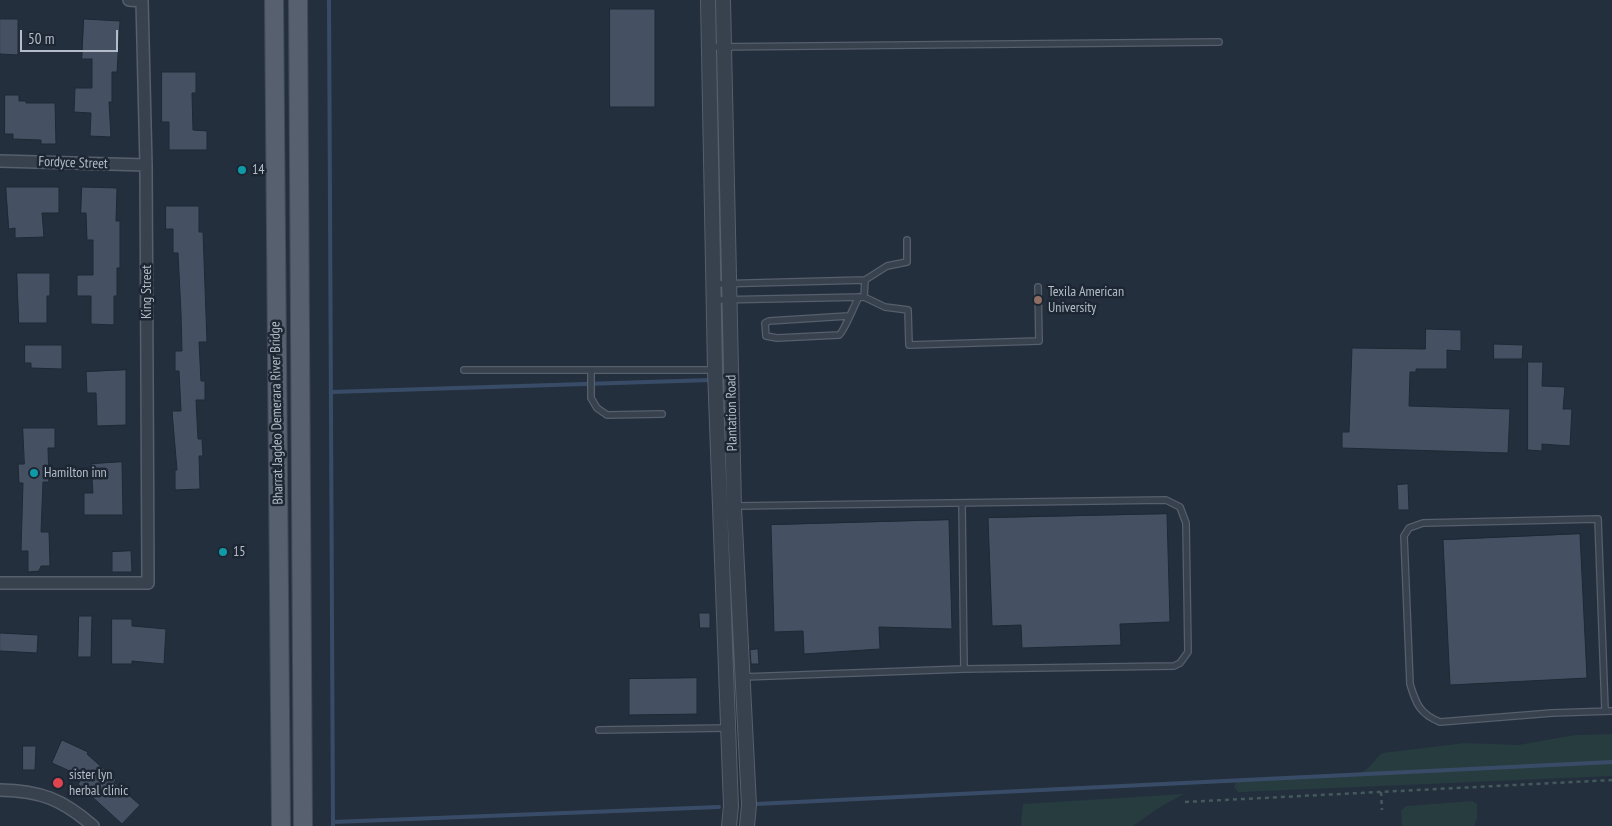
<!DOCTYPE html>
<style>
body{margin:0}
#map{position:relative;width:1612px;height:826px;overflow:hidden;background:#242f3e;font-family:"PT Sans Narrow",sans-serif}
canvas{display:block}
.scale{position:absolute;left:20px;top:30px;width:98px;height:22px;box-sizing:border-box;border:2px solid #b4bcc9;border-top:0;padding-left:6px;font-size:15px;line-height:18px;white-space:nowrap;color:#b4bcc9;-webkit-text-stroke:4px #1d2633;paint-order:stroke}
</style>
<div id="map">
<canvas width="1612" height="826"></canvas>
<div class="scale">50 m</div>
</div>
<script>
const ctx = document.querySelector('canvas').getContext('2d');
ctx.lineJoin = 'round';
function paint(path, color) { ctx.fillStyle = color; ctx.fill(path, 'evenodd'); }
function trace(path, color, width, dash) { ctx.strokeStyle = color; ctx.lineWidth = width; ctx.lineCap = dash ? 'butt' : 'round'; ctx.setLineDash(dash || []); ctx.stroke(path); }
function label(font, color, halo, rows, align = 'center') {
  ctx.font = font + ' "PT Sans Narrow",sans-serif'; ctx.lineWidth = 5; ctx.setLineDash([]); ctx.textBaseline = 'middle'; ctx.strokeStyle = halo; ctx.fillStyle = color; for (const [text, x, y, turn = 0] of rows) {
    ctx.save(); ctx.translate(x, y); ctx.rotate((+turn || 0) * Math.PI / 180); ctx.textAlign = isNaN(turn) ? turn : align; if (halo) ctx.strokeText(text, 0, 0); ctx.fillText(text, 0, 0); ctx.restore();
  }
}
paint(new Path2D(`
 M 1612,734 L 1612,776 L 1242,792 L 1238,792 L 1234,787 L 1236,782 L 1241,780 L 1343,776 C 1351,774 1362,774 1368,768 C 1374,763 1376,757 1383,753 L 1465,743 L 1518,745 L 1575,735 Z
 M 1184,794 L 1160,807 L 1133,826 L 1021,826 L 1023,804 Z
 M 1472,801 L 1477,804 L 1477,819 L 1474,826 L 1402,826 L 1401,811 L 1406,806 Z`), '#263c3f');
trace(new Path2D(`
 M 329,0 L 333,826
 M 331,392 L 711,380
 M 756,804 L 1612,762
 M 333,822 L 719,807`), '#394c67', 4);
const building = new Path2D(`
 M 610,9 L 655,9 L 655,107 L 610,107 Z
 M 0,19 L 18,19 L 18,55 L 0,54 Z
 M 84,19 L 120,21 L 117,72 L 112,72 L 112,102 L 109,102 L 111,137 L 90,136 L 91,113 L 74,112 L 75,88 L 92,88 L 92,59 L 82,59 Z
 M 162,72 L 196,72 L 196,93 L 192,93 L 193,130 L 207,131 L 207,150 L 169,150 L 169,122 L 162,122 Z
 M 5,95 L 19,95 L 19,101 L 26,101 L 26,103 L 55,103 L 56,144 L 41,144 L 41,140 L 13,139 L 13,134 L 5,134 Z
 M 6,187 L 59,187 L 59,213 L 42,213 L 44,237 L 15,238 L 15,228 L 9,229 Z
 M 82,187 L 117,188 L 116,221 L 120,221 L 120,268 L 117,268 L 117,296 L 114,296 L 114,325 L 91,324 L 91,296 L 77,296 L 77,275 L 93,275 L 93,240 L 87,240 L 86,213 L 81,213 Z
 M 166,206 L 199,206 L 199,232 L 203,232 L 207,342 L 199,342 L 201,381 L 205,381 L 205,400 L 196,400 L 198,439 L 202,439 L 203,456 L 199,456 L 200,489 L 175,490 L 175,470 L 177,470 L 172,411 L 181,411 L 179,371 L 175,371 L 175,351 L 182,351 L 181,314 L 178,253 L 173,253 L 173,229 L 166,229 Z
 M 17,273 L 50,273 L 50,296 L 47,296 L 47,323 L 19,323 Z
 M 1426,329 L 1461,330 L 1461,351 L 1447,350 L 1447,369 L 1416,369 L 1416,372 L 1410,372 L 1409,406 L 1510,409 L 1508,453 L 1342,448 L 1342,432 L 1349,432 L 1352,348 L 1425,349 Z
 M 1494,344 L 1523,345 L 1522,359 L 1494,359 Z
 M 25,345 L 62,345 L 62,369 L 31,368 L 31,363 L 25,363 Z
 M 1528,362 L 1543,362 L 1542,386 L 1565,387 L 1563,409 L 1572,409 L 1570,446 L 1542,444 L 1542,451 L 1528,450 Z
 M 126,370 L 126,425 L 97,426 L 96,393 L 87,393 L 86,372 Z
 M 23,428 L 55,428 L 55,448 L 48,448 L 49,482 L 43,482 L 41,532 L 49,532 L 50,566 L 41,566 L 39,571 L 28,572 L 28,551 L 21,551 L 23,483 L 19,483 L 18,464 L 24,464 Z
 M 122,462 L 123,515 L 84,515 L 84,493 L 93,493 L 91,464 Z
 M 1408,484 L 1409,510 L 1398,510 L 1397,485 Z
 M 1167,514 L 1170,622 L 1120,624 L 1121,645 L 1022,648 L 1021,625 L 992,626 L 988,518 Z
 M 949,520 L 952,629 L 879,627 L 880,649 L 804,654 L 803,631 L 774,632 L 771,525 Z
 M 1580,534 L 1587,678 L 1450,685 L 1443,540 Z
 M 131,551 L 132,572 L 112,572 L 112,552 Z
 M 699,613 L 710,613 L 710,628 L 700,628 Z
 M 79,616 L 92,616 L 91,657 L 78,657 Z
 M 112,619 L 132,619 L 132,626 L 166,629 L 164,664 L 132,661 L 132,664 L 112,664 Z
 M 0,633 L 38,635 L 37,653 L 0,651 Z
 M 758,649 L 759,664 L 751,664 L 750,650 Z
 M 697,678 L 697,714 L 629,715 L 629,679 Z
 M 62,740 L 88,752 L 87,754 L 116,780 L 114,782 L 140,805 L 122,824 L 78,784 L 83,777 L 52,763 Z
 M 23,746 L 36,746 L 35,770 L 23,770 Z`);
paint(building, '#455162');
trace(building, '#1f2835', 1);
const service = new Path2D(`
 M 710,47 L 1219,42
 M 714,284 L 865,280 L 887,266 L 907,262 L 907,240
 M 864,297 L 865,280
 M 715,300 L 864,297 L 885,307 L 908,310 L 909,345 L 1039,341 L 1038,287
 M 848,316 L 769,321 L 765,323 L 766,336 L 777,338 L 839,335 C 844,332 854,305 859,297
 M 464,370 L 715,370
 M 591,371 L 591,398 L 597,408 L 607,415 L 662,414
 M 962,504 L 964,669
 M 735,506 L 1166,500 L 1180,507 L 1186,523 L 1188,652 L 1180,663 L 1174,666 L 964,669 L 743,677
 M 1605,710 L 1598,519 L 1423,523 L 1409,528 L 1404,536 L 1410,684 C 1416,704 1420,714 1440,722 L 1552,713 L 1612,711
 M 599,730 L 727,728`);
const minor = new Path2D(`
 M 129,0 L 142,1
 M 0,161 L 146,165
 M 0,583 L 148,583 L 146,165 L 142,0
 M 0,790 C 41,791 62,799 93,826`);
const tertiary = new Path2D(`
 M 708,0 L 715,370 L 731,806 L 729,826
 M 723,0 L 734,507 L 749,805 L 747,826`);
const primary = new Path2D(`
 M 274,0 L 281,826
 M 298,0 L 303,826`);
trace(service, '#565f6c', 8);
trace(minor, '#565f6c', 14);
trace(tertiary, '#565f6c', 16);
trace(primary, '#414a57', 20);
trace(new Path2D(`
 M 1381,792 L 1382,810
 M 1185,802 L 1612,780`), '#44595c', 2.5, [4, 4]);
trace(service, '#38414e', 5.5);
trace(minor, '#38414e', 11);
trace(tertiary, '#38414e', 14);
trace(primary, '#56606e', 18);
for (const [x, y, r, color] of [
 [242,170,5,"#0f9aa8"],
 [1038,300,5,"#8d6e63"],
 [34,473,5,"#0f9aa8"],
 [223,552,5,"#0f9aa8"],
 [58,783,6,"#e0444e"]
]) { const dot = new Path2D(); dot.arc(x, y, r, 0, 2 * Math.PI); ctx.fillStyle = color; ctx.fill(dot); trace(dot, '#1d2633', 2); }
label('14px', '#b4bcc9', '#1d2633', [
 ["Fordyce Street",73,163,2],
 ["King Street",147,292,-90],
 ["Bharrat Jagdeo Demerara River Bridge",277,413,-91],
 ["Plantation Road",732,413,-91]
]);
label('14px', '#b4bcc9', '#1d2633', [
 ["14",252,170],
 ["Texila American",1048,292],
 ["University",1048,308],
 ["Hamilton inn",44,473],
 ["15",233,552],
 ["sister lyn",69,775],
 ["herbal clinic",69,791]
], 'left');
</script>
